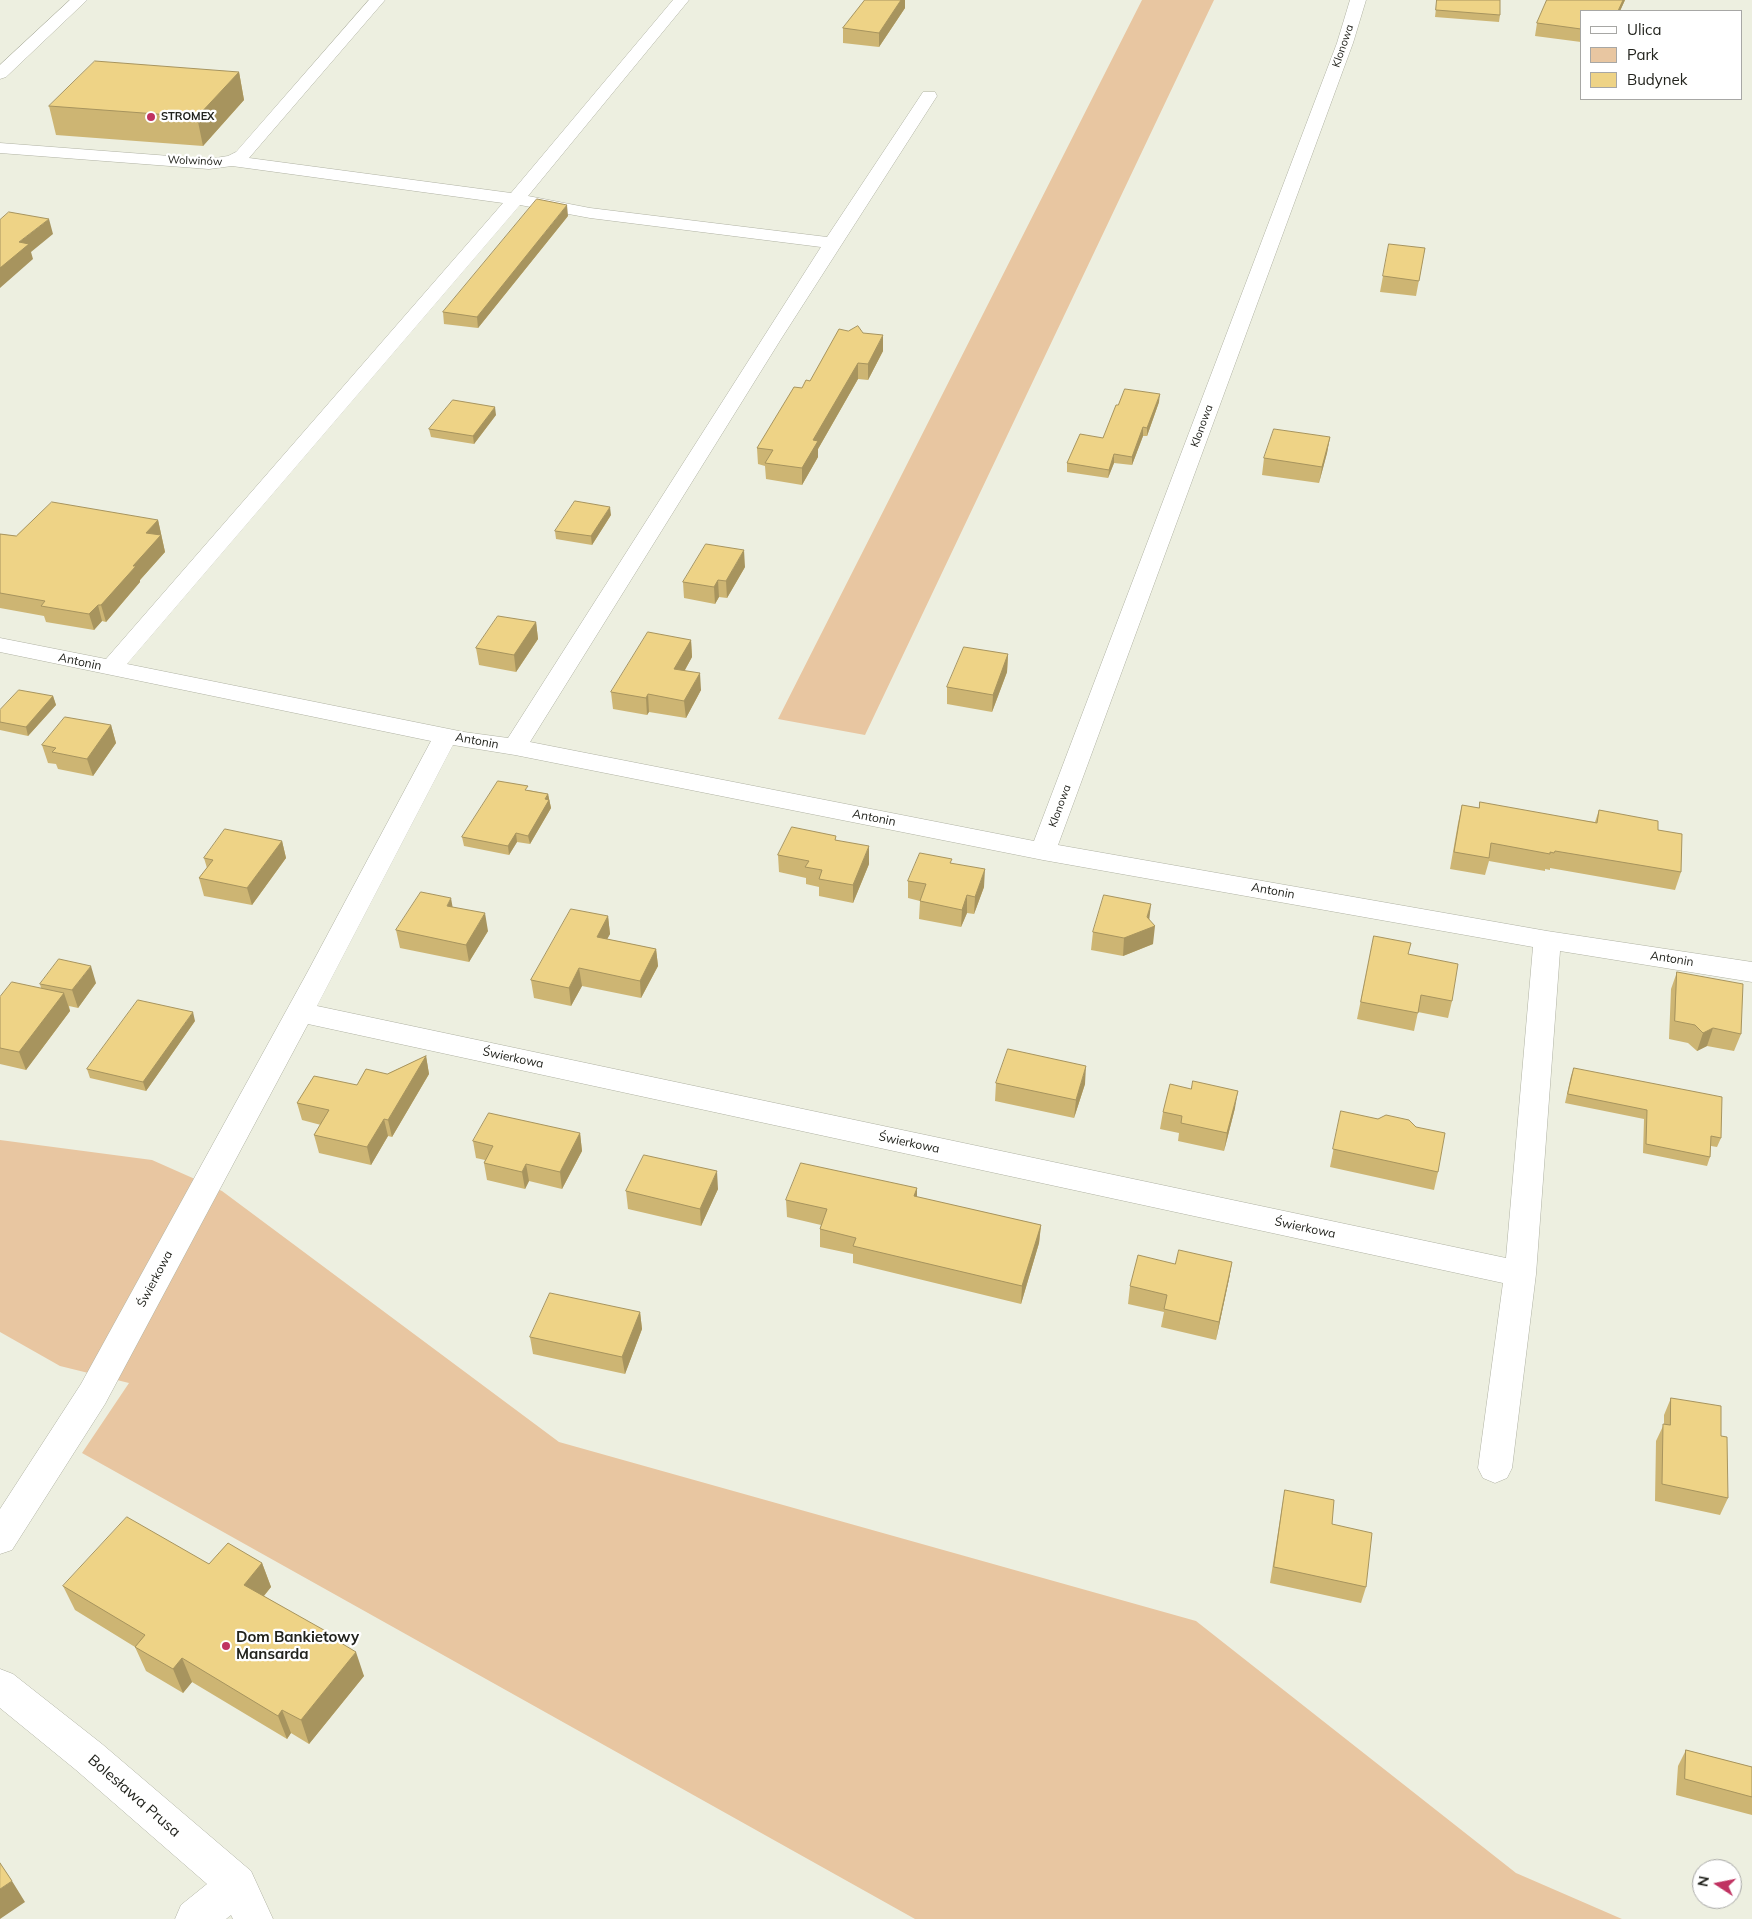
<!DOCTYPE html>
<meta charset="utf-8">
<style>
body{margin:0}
#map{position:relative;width:1752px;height:1919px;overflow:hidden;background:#edefe0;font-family:Mulish,sans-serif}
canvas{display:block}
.legend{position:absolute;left:1580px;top:10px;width:162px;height:90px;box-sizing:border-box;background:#fff;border:1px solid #a7a7a5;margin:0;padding:6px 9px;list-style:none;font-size:15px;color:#22231d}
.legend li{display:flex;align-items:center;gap:10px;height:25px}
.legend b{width:25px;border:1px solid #a7a7a5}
.north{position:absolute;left:1692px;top:1859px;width:50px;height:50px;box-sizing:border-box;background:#fff;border:1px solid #a7a7a5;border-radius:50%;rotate:281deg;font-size:14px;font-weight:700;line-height:20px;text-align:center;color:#22231d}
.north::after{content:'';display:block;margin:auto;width:18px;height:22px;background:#c03261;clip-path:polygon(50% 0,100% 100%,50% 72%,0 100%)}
</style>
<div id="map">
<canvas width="1752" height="1919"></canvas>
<ul class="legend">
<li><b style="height:6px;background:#fff"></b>Ulica</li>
<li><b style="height:14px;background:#e8c6a1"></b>Park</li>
<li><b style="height:14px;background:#eed386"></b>Budynek</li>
</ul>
<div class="north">N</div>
</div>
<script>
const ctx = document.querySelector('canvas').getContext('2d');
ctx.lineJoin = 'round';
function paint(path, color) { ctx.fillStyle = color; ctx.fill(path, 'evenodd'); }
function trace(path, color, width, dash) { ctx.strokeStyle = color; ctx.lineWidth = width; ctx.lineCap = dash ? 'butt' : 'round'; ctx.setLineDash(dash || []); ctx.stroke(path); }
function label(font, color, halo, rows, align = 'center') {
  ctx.font = font + ' Mulish,sans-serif'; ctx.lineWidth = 4.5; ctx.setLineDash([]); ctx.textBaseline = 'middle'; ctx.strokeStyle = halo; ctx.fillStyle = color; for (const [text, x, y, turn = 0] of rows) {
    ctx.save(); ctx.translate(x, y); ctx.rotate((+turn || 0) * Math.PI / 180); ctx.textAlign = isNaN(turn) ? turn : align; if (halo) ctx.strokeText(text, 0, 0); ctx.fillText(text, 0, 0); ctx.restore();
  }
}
paint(new Path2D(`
 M 1142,0 L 1214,0 L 865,735 L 778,719 Z
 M 0,1140 L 152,1160 L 222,1191 L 559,1442 L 1196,1621 L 1516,1873 L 1622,1919 L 915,1919 L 82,1453 L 129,1383 L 60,1366 L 0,1332 Z`), '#e8c6a1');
const street = new Path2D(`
 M 70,0 L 87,0 L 6,77 L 0,79 L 0,65 Z
 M 369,0 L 385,0 L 249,158 L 511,193 L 673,0 L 689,0 L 528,196 L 590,208 L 827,237 L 923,92 L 935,92 L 937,96 L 781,339 L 530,742 L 1034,841 L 1337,43 L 1350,0 L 1366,0 L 1353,43 L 1058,845 L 1547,931 L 1752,962 L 1752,982 L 1560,951 L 1536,1274 L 1512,1468 L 1507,1478 L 1495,1483 L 1483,1478 L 1478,1468 L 1503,1283 L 308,1024 L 105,1404 L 12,1550 L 0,1554 L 0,1509 L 81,1384 L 307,973 L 431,741 L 0,652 L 0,638 L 106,659 L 503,203 L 232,166 L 209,169 L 0,153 L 0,143 L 209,159 L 228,156 L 236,152 ZM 520,205 L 590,218 L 821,247 L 508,738 L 464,732 L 127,664 ZM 453,745 L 515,755 L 1043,860 L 1533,947 L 1506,1258 L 317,1006 Z
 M 0,1669 L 13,1674 L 102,1744 L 251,1871 L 273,1919 L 233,1919 L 231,1915 L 226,1919 L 175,1919 L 181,1905 L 207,1884 L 76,1770 L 0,1708 Z`);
trace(street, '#b0b2a3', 1);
paint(street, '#fff');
paint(new Path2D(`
 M 865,0 L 905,0 L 905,8 L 879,47 L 843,43 L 843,28 Z
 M 1437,0 L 1500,15 L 1499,22 L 1435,17 Z
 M 1547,0 L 1625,0 L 1620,11 L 1581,11 L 1581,42 L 1535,36 L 1537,23 Z
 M 239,72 L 244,100 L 203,146 L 56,135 L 49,106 Z
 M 568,216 L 478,328 L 444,324 L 443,312 Z
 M 1425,248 L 1416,296 L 1380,292 L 1383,276 Z
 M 863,333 L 883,351 L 868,380 L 858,379 L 818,449 L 818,457 L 802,485 L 766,479 L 765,466 L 758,464 L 757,448 L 802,388 Z
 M 1159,402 L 1147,436 L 1143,436 L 1132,465 L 1114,463 L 1108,478 L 1067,472 L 1067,463 L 1103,438 Z
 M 496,415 L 474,444 L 431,437 L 429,429 Z
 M 1330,437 L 1327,453 L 1319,483 L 1262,475 L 1264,458 Z
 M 611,515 L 592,545 L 556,539 L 555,531 Z
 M 158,520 L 165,552 L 140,580 L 140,582 L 106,622 L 102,621 L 94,630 L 46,622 L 44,616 L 0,608 L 0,534 L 16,536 Z
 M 745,567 L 727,598 L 719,597 L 715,604 L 684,598 L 683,582 Z
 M 536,622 L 538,639 L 516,672 L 479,665 L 476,648 Z
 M 691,640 L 692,657 L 685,670 L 701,690 L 686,718 L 649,712 L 647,715 L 613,709 L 611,692 Z
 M 1008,654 L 1007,672 L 992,712 L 947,704 L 947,687 Z
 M 53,696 L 56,705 L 28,736 L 0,730 L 0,710 Z
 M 111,725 L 116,743 L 93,776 L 58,769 L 56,764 L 48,763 L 42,745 Z
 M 528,790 L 548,794 L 551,808 L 530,844 L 517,842 L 509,855 L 464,846 L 462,837 Z
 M 1462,805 L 1479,808 L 1595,822 L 1599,810 L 1658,830 L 1681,872 L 1675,890 L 1550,868 L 1550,870 L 1545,869 L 1545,871 L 1489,861 L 1485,875 L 1450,869 L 1458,823 Z
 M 837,840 L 869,864 L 853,903 L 819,896 L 819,887 L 806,884 L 806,878 L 779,872 L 778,855 Z
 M 282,841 L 286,858 L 252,905 L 204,896 L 199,878 L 207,868 L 204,858 Z
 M 952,863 L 984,887 L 974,914 L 967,913 L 961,927 L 919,919 L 920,901 L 908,898 L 908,881 Z
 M 608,916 L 610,934 L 607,939 L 656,949 L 658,966 L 641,998 L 582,986 L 571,1006 L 534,998 L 531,980 Z
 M 1149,919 L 1153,944 L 1123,956 L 1091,950 L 1093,932 Z
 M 396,930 L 488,931 L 469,962 L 400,948 Z
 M 1374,936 L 1408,954 L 1452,1001 L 1448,1018 L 1418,1012 L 1414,1031 L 1357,1019 Z
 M 1677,972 L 1741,1034 L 1734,1051 L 1707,1046 L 1697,1051 L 1688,1043 L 1669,1039 L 1671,989 Z
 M 96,983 L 78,1008 L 69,1006 L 70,1011 L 26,1070 L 0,1064 L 0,997 L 41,988 L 40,984 Z
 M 195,1021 L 146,1091 L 90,1078 L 87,1069 Z
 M 426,1056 L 429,1074 L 392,1137 L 388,1136 L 371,1165 L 319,1153 L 314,1135 L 321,1125 L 302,1120 L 297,1103 L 357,1085 L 387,1074 Z
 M 1574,1068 L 1721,1138 L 1717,1147 L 1711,1146 L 1710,1157 L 1707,1166 L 1643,1153 L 1644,1119 L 1565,1103 L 1571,1076 Z
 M 996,1083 L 1085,1084 L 1074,1118 L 995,1101 Z
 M 1235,1108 L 1224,1151 L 1178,1141 L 1179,1133 L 1160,1129 L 1163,1112 Z
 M 1341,1111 L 1438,1172 L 1434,1190 L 1330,1167 Z
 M 580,1133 L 582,1151 L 562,1189 L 529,1181 L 525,1189 L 487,1180 L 484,1163 L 485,1160 L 476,1158 L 473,1141 Z
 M 917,1188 L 917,1197 L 1041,1225 L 1039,1243 L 1021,1304 L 853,1263 L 853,1254 L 820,1247 L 820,1229 L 821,1225 L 787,1217 L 786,1200 Z
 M 718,1189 L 701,1226 L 628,1209 L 626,1191 Z
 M 1232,1262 L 1229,1279 L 1216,1340 L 1161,1327 L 1164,1312 L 1128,1304 L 1130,1286 L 1175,1264 Z
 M 640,1312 L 642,1329 L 625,1374 L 533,1354 L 530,1337 Z
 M 1671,1398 L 1721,1436 L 1728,1498 L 1720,1515 L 1655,1501 L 1656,1441 L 1664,1424 L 1664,1415 Z
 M 1285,1490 L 1332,1524 L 1366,1587 L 1361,1603 L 1270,1583 L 1282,1507 Z
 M 262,1563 L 271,1587 L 264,1596 L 339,1641 L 364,1676 L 309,1744 L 291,1733 L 287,1739 L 192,1682 L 183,1693 L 146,1671 L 135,1647 L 75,1610 L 63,1586 Z
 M 1686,1750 L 1752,1767 L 1752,1815 L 1676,1795 L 1678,1766 Z`), '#cdb573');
paint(new Path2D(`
 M 901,0 L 905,0 L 905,8 L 879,47 L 879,33 Z
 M 1623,0 L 1625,0 L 1620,11 L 1618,11 Z
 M 239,72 L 244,100 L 203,146 L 197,117 Z
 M 567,205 L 568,216 L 478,328 L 477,317 Z
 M 49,219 L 53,234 L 31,252 L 33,259 L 0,288 L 0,268 L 19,242 Z
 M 883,335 L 883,351 L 868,380 L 868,364 Z
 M 858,363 L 858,379 L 818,449 L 818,457 L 802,485 L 802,468 L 813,440 Z
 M 1160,394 L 1159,402 L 1147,436 L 1147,428 Z
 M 495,407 L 496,415 L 474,444 L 473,436 Z
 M 1143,427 L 1143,436 L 1132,465 L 1132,457 Z
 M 1330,437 L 1327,453 L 1319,483 L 1322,467 Z
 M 1114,454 L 1114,463 L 1108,478 L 1109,470 Z
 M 610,507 L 611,515 L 592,545 L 591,536 Z
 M 158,520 L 165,552 L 140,580 L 140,582 L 106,622 L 101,605 L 146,533 Z
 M 744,550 L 745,567 L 727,598 L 726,581 Z
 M 718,580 L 719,597 L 715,604 L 714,587 Z
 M 98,605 L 102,621 L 94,630 L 89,614 Z
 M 536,622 L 538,639 L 516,672 L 514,655 Z
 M 691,640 L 692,657 L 676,686 L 674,669 Z
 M 1008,654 L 1007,672 L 992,712 L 993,695 Z
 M 700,673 L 701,690 L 686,718 L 684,701 Z
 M 648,694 L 649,712 L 647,715 L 646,698 Z
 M 53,696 L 56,705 L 28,736 L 26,727 Z
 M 111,725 L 116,743 L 93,776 L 87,759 Z
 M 548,794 L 551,808 L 530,844 L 528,836 Z
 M 516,833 L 517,842 L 509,855 L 508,846 Z
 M 282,841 L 286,858 L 252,905 L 247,888 Z
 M 869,846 L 869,864 L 853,903 L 853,885 Z
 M 985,869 L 984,887 L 974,914 L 975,897 Z
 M 967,895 L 967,913 L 961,927 L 962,910 Z
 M 451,898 L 454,915 L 447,906 Z
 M 1151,904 L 1149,922 L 1155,926 L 1153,944 L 1123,956 L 1124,938 L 1147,917 Z
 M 485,913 L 488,931 L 469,962 L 466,945 Z
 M 608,916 L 610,934 L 599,954 L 597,937 Z
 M 656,949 L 658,966 L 641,998 L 640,981 Z
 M 91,966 L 96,983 L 78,1008 L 72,990 Z
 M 579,968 L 582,986 L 571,1006 L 569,988 Z
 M 64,993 L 70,1011 L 26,1070 L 19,1052 Z
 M 193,1012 L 195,1021 L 146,1091 L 143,1082 Z
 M 1713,1028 L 1707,1046 L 1697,1051 L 1703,1033 Z
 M 426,1056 L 429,1074 L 392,1137 L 388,1120 Z
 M 1086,1066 L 1085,1084 L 1074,1118 L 1076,1100 Z
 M 1238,1091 L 1235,1108 L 1224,1151 L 1227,1133 Z
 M 384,1119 L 388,1136 L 371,1165 L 367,1147 Z
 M 580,1133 L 582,1151 L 562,1189 L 560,1172 Z
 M 526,1164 L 529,1181 L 525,1189 L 522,1172 Z
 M 717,1171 L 718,1189 L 701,1226 L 700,1209 Z
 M 917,1188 L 917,1206 L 914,1196 Z
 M 1041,1225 L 1039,1243 L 1021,1304 L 1022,1286 Z
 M 1232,1262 L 1229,1279 L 1216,1340 L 1219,1322 Z
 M 640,1312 L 642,1329 L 625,1374 L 622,1357 Z
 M 262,1563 L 271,1587 L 253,1609 L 244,1585 Z
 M 356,1652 L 364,1676 L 309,1744 L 301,1720 Z
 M 182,1658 L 192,1682 L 183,1693 L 173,1669 Z
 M 282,1710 L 291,1733 L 287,1739 L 278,1716 Z
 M 12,1881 L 25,1902 L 0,1919 L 0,1889 Z`), '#a7945e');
const building = new Path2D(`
 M 865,0 L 901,0 L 879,33 L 843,28 Z
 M 1437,0 L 1500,0 L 1500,15 L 1436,10 Z
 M 1547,0 L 1623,0 L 1618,11 L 1581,11 L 1581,29 L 1537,23 Z
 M 95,61 L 239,72 L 197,117 L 49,106 Z
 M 537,199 L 567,205 L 477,317 L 443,312 Z
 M 9,212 L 49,219 L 19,242 L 29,244 L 0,268 L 0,220 Z
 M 1389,244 L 1425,248 L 1419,281 L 1383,276 Z
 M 858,326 L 863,333 L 883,335 L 868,364 L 858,363 L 813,440 L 818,441 L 802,468 L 765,463 L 773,450 L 757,448 L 794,387 L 802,388 L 806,380 L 810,381 L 839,329 L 848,331 Z
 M 1125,389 L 1160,394 L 1147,428 L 1143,427 L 1132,457 L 1114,454 L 1109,470 L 1067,463 L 1080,434 L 1103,438 L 1116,405 L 1118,405 Z
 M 453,400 L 495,407 L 473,436 L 429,429 Z
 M 1274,429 L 1330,437 L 1322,467 L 1264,458 Z
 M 575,501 L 610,507 L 591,536 L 555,531 Z
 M 52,502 L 158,520 L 146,533 L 161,535 L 133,566 L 136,566 L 101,605 L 98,605 L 89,614 L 41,606 L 45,601 L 0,593 L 0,534 L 16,536 Z
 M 706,544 L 744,550 L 726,581 L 718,580 L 714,587 L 683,582 Z
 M 498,616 L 536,622 L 514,655 L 476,648 Z
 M 648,632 L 691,640 L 674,669 L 700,673 L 684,701 L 648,694 L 646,698 L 611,692 Z
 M 964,647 L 1008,654 L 993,695 L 947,687 Z
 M 19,690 L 53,696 L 26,727 L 0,722 L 0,710 Z
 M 65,717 L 111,725 L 87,759 L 52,752 L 56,748 L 42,745 Z
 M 498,781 L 528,786 L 525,790 L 548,794 L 545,799 L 549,800 L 528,836 L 516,833 L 508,846 L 462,837 Z
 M 1480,802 L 1597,823 L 1599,810 L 1658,821 L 1658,830 L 1682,834 L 1681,872 L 1555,851 L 1554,853 L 1550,852 L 1550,854 L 1491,843 L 1489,858 L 1454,852 L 1462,805 L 1479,808 Z
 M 792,827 L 836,836 L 835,840 L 869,846 L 853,885 L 819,879 L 822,870 L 805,867 L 809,861 L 778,855 Z
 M 225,829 L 282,841 L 247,888 L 199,878 L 213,860 L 204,858 Z
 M 920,853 L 952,859 L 950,863 L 985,869 L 975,897 L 967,895 L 962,910 L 920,901 L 926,884 L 908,881 Z
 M 421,892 L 451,898 L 447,906 L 485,913 L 466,945 L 396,930 Z
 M 1104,895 L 1151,904 L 1147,917 L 1155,926 L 1124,938 L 1093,932 Z
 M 571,909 L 608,916 L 597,937 L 656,949 L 640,981 L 579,968 L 569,988 L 531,980 Z
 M 1374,936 L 1411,943 L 1408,954 L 1458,964 L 1452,1001 L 1421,995 L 1418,1013 L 1361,1002 Z
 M 59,959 L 91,966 L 72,990 L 40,984 Z
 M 1677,972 L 1743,984 L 1741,1034 L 1713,1028 L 1703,1033 L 1695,1025 L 1675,1021 Z
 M 12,982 L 64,993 L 19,1052 L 0,1048 L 0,997 Z
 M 138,1000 L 193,1012 L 143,1082 L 87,1069 Z
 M 1008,1049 L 1086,1066 L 1076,1100 L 996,1083 Z
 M 426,1056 L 388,1120 L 384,1119 L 367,1147 L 314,1135 L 329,1110 L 297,1103 L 314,1076 L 357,1085 L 366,1069 L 387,1074 Z
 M 1574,1068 L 1722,1097 L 1721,1138 L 1711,1136 L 1710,1157 L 1646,1144 L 1647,1110 L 1568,1094 Z
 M 1193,1081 L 1238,1091 L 1227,1133 L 1181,1123 L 1182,1116 L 1163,1112 L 1170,1084 L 1191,1089 Z
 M 1341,1111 L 1378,1119 L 1386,1115 L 1409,1120 L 1416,1127 L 1445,1133 L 1438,1172 L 1333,1149 Z
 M 489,1113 L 580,1133 L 560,1172 L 526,1164 L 522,1172 L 484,1163 L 493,1146 L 473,1141 Z
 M 644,1155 L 717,1171 L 700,1209 L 626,1191 Z
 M 801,1163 L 917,1188 L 914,1196 L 1041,1225 L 1022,1286 L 853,1246 L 856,1238 L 820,1229 L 827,1209 L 786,1200 Z
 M 1179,1250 L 1232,1262 L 1219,1322 L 1164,1309 L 1167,1295 L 1130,1286 L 1138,1255 L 1175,1264 Z
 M 550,1293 L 640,1312 L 622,1357 L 530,1337 Z
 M 1671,1398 L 1721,1406 L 1721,1436 L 1727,1437 L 1728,1498 L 1662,1484 L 1663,1424 L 1670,1425 Z
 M 1285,1490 L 1334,1500 L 1332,1524 L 1372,1533 L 1366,1587 L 1274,1567 Z
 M 127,1517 L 209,1564 L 228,1543 L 262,1563 L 244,1585 L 338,1638 L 336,1640 L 356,1652 L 301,1720 L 282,1710 L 278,1716 L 182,1658 L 173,1669 L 135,1647 L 145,1635 L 63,1586 Z
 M 1686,1750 L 1752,1767 L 1752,1797 L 1685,1779 Z
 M 0,1863 L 12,1881 L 0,1889 Z`);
paint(building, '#eed386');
trace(building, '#a7945e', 1);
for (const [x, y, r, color] of [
 [151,117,5,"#c03261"],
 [226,1646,5,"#c03261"]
]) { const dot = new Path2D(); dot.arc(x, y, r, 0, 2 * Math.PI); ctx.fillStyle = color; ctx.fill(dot); trace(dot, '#fff', 2); }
label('11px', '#22231d', '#fff', [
 ["Klonowa",1343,46,-71],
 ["Wolwinów",195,161,2],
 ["Klonowa",1202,426,-70],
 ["Klonowa",1060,806,-70]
]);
label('bold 11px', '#22231d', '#fff', [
 ["STROMEX",161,117]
], 'left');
label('12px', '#22231d', '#fff', [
 ["Antonin",80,662,12],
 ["Antonin",477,741,10],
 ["Antonin",874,818,11],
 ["Antonin",1273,891,10],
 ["Antonin",1672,959,9],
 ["Świerkowa",513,1058,12],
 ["Świerkowa",909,1143,12],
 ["Świerkowa",1305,1228,12],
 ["Świerkowa",155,1279,-62]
]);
label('bold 15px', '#22231d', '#fff', [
 ["Dom Bankietowy",236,1637],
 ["Mansarda",236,1654]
], 'left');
label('15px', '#22231d', '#fff', [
 ["Bolesława Prusa",134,1796,41]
]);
</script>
